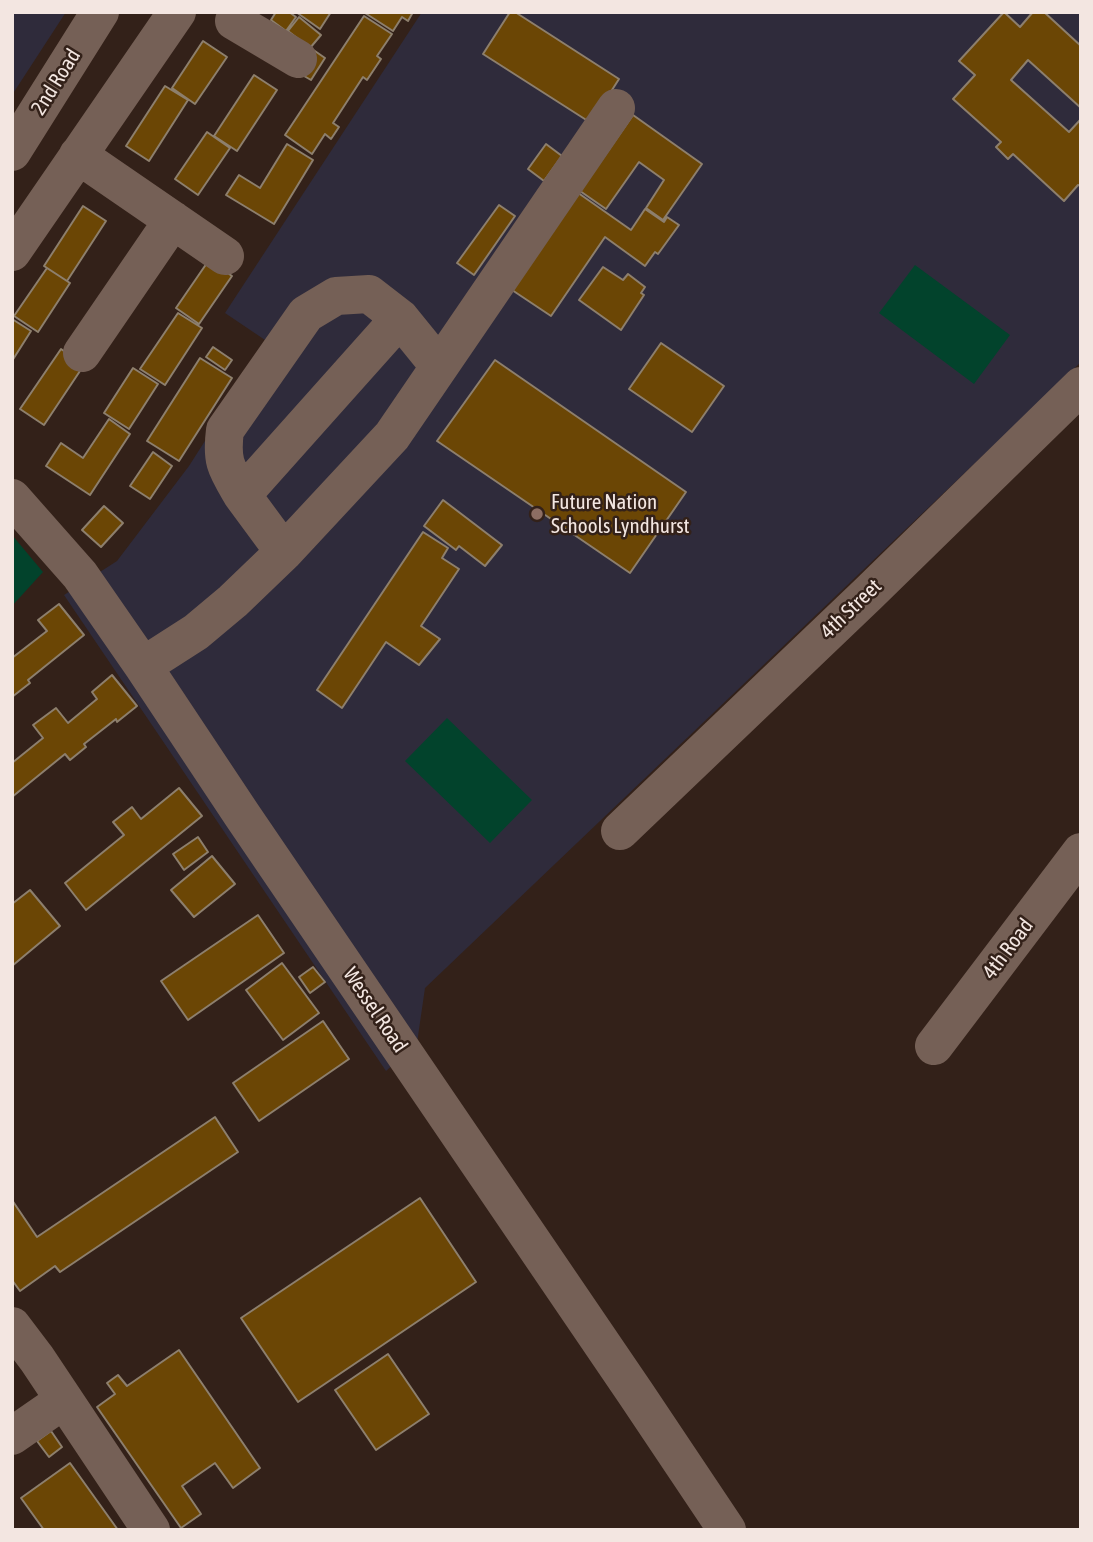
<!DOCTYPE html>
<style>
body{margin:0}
#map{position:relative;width:1093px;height:1542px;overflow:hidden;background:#332119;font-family:"Asap Condensed",sans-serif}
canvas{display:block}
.frame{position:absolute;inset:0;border:14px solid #f3e6e1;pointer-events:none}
</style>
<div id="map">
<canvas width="1093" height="1542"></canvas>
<div class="frame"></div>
</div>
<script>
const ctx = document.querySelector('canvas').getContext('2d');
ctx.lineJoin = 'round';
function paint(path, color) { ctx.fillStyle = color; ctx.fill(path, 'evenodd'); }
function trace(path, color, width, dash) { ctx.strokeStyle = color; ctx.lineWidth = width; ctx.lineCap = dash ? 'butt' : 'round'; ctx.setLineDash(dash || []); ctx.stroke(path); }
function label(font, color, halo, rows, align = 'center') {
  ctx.font = font + ' "Asap Condensed",sans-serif'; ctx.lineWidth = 5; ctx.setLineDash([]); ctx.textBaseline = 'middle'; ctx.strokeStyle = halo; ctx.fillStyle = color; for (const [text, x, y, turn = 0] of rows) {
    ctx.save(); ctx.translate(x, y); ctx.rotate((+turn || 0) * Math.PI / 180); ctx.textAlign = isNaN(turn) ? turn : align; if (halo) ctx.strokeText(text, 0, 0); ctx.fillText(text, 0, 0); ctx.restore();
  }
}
paint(new Path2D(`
 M 12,12 L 66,12 L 12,95 Z
 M 422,12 L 1081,12 L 1081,362 L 425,988 L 417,1043 L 386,1071 L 64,595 L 117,561 L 189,466 L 268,342 L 225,313 Z`), '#2f2b3b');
paint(new Path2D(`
 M 915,265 L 1010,335 L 974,384 L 879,313 Z
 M 12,535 L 43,572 L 12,606 Z
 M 447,718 L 532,800 L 490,843 L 405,761 Z`), '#02432c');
const building = new Path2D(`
 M 276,12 L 289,12 L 296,17 L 286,31 L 271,20 Z
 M 296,12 L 331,12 L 320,29 Z
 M 413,12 L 408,21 L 402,17 L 393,31 L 365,13 Z
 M 510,12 L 515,12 L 619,79 L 591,123 L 483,54 Z
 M 1004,12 L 1020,27 L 1033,12 L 1044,12 L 1081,46 L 1081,108 L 1028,60 L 1011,80 L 1069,132 L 1081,119 L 1081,186 L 1078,185 L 1064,201 L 1013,154 L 1008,159 L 996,147 L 1001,142 L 953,99 L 975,75 L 959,61 Z
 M 364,16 L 392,34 L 377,56 L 381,59 L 367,80 L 363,77 L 333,123 L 339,127 L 331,139 L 325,134 L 312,154 L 285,135 Z
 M 299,17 L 321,35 L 310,48 L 288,31 Z
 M 203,41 L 227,57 L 195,104 L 172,88 Z
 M 312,49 L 325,58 L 311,80 L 297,72 Z
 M 254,75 L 277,90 L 237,151 L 214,136 Z
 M 165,86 L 188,100 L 149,161 L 126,146 Z
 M 633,115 L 702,164 L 663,220 L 646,208 L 664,180 L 639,162 L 606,209 L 580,191 Z
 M 207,132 L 230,148 L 198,195 L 175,179 Z
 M 287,144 L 313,160 L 274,224 L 226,195 L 239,175 L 260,188 Z
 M 546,144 L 562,156 L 544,181 L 528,169 Z
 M 574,190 L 631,230 L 645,209 L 664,222 L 667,217 L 679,225 L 658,254 L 655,252 L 645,266 L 605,237 L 551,316 L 512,290 Z
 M 499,205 L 515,216 L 474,275 L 457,263 Z
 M 83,206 L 106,221 L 67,281 L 44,266 Z
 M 209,260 L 232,276 L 199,324 L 176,308 Z
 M 603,267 L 623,280 L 628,274 L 645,287 L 641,293 L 644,295 L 621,330 L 579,300 Z
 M 47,268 L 70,283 L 38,332 L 14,316 Z
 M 178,313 L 202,328 L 165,385 L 140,369 Z
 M 12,319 L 31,331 L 12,361 Z
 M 661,343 L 724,386 L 692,432 L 629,389 Z
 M 213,347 L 232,360 L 225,370 L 206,357 Z
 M 61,349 L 84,365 L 44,425 L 20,409 Z
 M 200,358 L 232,378 L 179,461 L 147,441 Z
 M 495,360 L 686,492 L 630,573 L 437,441 Z
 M 133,368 L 158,384 L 129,429 L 104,413 Z
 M 109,419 L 130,434 L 90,495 L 46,466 L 61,443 L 83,458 Z
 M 153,452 L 172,466 L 150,499 L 130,486 Z
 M 443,500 L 502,545 L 485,566 L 459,546 L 456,550 L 424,526 Z
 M 104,506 L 123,523 L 101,547 L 82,530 Z
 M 423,532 L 448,548 L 442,558 L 459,569 L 421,626 L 440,639 L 419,665 L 386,642 L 342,708 L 317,690 Z
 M 59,604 L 84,635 L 28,680 L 30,683 L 12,697 L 12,658 L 47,631 L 38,620 Z
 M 112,675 L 137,706 L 117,722 L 116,719 L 84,744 L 86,747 L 70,760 L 65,754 L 12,797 L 12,763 L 43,738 L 33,725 L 56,708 L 68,723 L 97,699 L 92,692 Z
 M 179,788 L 202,816 L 86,910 L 65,883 L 124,835 L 113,822 L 132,807 L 141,819 Z
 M 198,837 L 208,852 L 184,870 L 173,854 Z
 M 212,856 L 235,884 L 194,917 L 171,890 Z
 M 30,890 L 60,926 L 12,966 L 12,904 Z
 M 258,915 L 284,953 L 188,1020 L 161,981 Z
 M 282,963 L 319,1013 L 283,1040 L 246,990 Z
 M 313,967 L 325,982 L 310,993 L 299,977 Z
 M 323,1021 L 349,1059 L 259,1121 L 233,1083 Z
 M 215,1117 L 238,1152 L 60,1272 L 55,1266 L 20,1291 L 12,1280 L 12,1200 L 37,1237 Z
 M 420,1198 L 476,1282 L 298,1402 L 241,1318 Z
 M 179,1350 L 260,1468 L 233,1488 L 215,1463 L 182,1486 L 201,1514 L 181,1528 L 97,1407 L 115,1394 L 107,1383 L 118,1375 L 127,1386 Z
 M 388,1354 L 429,1414 L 376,1450 L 335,1390 Z
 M 51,1431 L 62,1447 L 49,1457 L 37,1441 Z
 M 70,1463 L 118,1530 L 44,1530 L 21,1498 Z`);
paint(building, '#6b4605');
trace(building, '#8d7f6d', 2);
trace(new Path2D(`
 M 234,21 L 298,59
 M 12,152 L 100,12
 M 78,155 L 225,256
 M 12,252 L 177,12
 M 82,353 L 173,220
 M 242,495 C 226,468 221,462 225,430 L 306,314 L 336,296 L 369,294 L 400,318
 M 12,498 L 80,575 L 143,666 L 242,815 L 636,1394 L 727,1530
 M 284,552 L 242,495 L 400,318 L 439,366
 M 143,666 L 196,632 L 233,601 L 284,552 L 392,436 L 616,108
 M 620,831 L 868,594 L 1081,386
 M 934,1046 L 1081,852
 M 12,1326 L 37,1359 L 151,1530
 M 12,1436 L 64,1400`), '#756056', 38);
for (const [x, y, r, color] of [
 [537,514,7,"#8d6e63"]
]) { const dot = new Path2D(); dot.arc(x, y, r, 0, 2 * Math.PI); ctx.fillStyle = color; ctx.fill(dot); trace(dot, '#332119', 2.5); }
label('21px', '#f3e6e1', '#332119', [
 ["2nd Road",56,82,-58],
 ["4th Street",851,609,-44],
 ["4th Road",1008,949,-53],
 ["Wessel Road",375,1010,56]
]);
label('21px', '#f3e6e1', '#332119', [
 ["Future Nation",551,502],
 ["Schools Lyndhurst",551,526]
], 'left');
</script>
